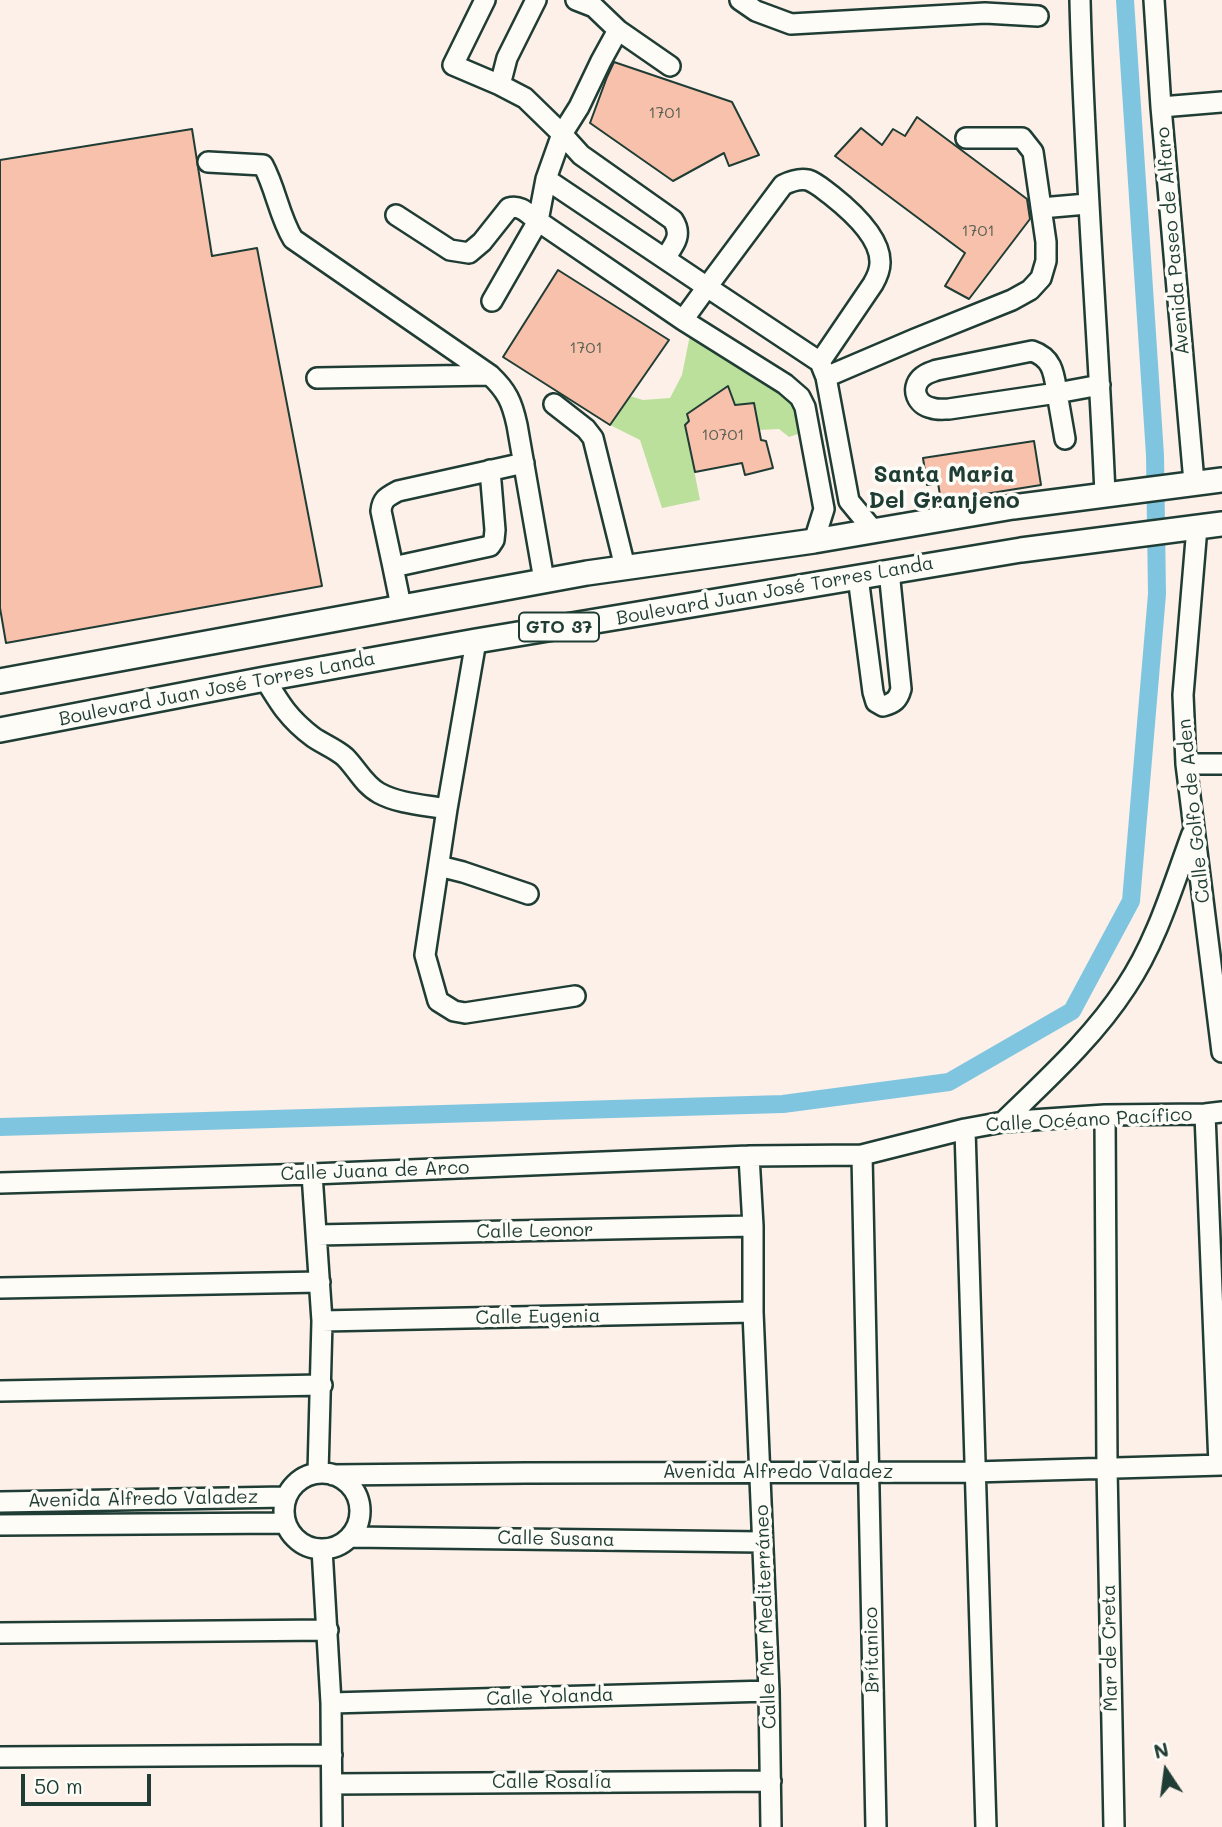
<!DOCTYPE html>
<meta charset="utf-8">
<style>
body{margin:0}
#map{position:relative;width:1222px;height:1827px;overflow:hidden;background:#fcf0e8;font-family:Mali,sans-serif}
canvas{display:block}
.north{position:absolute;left:1131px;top:1736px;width:70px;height:70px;-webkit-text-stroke:5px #fdfcf7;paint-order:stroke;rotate:347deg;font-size:19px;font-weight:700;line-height:28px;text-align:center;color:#1f3d34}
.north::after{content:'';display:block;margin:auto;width:24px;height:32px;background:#1f3d34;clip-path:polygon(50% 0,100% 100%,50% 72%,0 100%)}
.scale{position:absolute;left:21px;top:1774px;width:130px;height:32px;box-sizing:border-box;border:4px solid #1f3d34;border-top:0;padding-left:9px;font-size:21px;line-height:24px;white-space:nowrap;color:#1f3d34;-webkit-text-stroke:5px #fdfcf7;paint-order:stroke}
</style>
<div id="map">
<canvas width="1222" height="1827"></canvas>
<div class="north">N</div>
<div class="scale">50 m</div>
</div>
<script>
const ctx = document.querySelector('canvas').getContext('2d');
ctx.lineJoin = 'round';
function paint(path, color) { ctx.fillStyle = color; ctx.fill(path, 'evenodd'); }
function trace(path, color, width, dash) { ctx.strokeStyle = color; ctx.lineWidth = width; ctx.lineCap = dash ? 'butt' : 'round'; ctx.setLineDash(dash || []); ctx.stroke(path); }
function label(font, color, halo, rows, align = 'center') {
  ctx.font = font + ' Mali,sans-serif'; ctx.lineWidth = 7; ctx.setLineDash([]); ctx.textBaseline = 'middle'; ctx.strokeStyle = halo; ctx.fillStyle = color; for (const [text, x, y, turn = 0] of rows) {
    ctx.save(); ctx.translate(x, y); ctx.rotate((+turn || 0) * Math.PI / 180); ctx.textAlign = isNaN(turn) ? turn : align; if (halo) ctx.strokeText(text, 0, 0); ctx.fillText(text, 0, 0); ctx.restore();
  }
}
paint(new Path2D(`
 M 691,330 L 776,390 L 793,391 L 801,433 L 789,437 L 779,429 L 759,430 L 754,403 L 735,405 L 727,386 L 688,413 L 689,421 L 685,425 L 700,500 L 662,508 L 640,440 L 610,425 L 630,396 L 643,400 L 670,398 L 682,375 Z`), '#bbe09b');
trace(new Path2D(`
 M 0,1127 L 783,1104 L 949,1082 L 1072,1011 L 1131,901 L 1157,594 L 1155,455 L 1125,0`), '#80c5e0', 18);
const building = new Path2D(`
 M 614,62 L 732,102 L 759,155 L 729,166 L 724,153 L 673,181 L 590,123 L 607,77 Z
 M 917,117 L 1027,199 L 1030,219 L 969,299 L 945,286 L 965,253 L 835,156 L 861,128 L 882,145 L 893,129 L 905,136 Z
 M 192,129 L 212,256 L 257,248 L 322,586 L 6,643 L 0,608 L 0,160 Z
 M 558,270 L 669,340 L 610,425 L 503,357 Z
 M 728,386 L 735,405 L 754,403 L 761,440 L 766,441 L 773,468 L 745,475 L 742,463 L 695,472 L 685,425 L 689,421 L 687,414 Z
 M 1034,441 L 1041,485 L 941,501 L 938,483 L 927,485 L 923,458 Z`);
paint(building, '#f8c1ac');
trace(building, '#1f3d34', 2);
const minor = new Path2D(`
 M 485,0 L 453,65 L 500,85
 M 576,0 L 594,7 L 618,30 L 670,66
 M 740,0 L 756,11 L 791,24 L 985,13 L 1038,16
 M 1080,0 C 1084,165 1098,329 1105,494
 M 1154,0 L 1161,107 L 1194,482
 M 618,30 L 601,61 L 579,107 L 562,134 L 581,155 L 673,220 C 683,235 674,245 665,258
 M 1161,107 L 1222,102
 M 208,162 L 263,165 C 276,189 279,216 293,239 L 490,375 C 507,391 512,402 517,425 L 544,580
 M 546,179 L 707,287 L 783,185 C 791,181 799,178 808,180 C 817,183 824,190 831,195 C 850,210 881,237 880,263 C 880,271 877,277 873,284 L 820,362
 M 1041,208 L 1087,204
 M 396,215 L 450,250 L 469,253 L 482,242 L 509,208 C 521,204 529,215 538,221 L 683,320
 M 492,301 L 538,221 L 546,179 L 562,134 L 525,98 L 500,85 L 507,58 L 536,0
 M 826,377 L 915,339 L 1012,300 L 1030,290 L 1041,278 L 1046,261 L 1046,242 L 1033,152 L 1022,138 L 966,138
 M 317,378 L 490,375
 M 554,404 L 586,429 L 593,438 L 625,567
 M 1065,439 L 1057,393 L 949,409 C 944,409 937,410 932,408 C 917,405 910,389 921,378 C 926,373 931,372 937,370 L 1032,351 C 1053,358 1054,374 1057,393 L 1100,385
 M 490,470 L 495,530 L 494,540 L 490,546 L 393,567 L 381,511 C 382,499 387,497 398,491 L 524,463
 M 1197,527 L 1183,695 L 1186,764 L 1222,1052
 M 814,541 L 824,509 L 805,407 L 800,397 L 785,384 L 683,320 L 707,287 L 820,362 L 826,377 L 849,501 L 873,530
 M 393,567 L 401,606
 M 858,577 L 873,692 L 876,702 L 883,706 C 894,703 898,700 901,689 L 889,571
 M 476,641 L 447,809 L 425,955 L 438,1001 L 454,1011 L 465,1013 L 575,996
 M 265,679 C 280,704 289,719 313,737 C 323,744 336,749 345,757 C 357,769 364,785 379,793 C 399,804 425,805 447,809
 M 1186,764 L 1222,764
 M 439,866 L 463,872 L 528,894
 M 1205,1114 L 1219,1465
 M 1105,1115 L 1107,1468 L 1114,1827
 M 1003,1122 C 1046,1080 1093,1038 1126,987 C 1157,941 1173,885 1192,834
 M 965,1129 L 986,1827
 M 862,1155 L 876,1827
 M 749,1156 L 753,1226 L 753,1312 L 769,1691 L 771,1827
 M 312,1174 L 322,1321 L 318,1473
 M 0,1183 L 312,1174 L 749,1156 L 862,1155 L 965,1129 L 1003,1122 L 1105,1115 L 1205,1114 L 1222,1112
 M 317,1235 L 753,1226
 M 0,1288 L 320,1282
 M 322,1321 L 753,1312
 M 0,1391 L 322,1385
 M284 1511a38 38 0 1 1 76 0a38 38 0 1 1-76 0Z
 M 333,1475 L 526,1473 L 974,1472 L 1222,1465
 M 0,1502 L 286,1497
 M 0,1525 L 285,1523
 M 350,1537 L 762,1542
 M 322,1549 L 331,1703 L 332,1827
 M 0,1633 L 328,1630
 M 331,1703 L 769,1691
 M 0,1757 L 332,1755
 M 332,1784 L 771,1781`);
const major = new Path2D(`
 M 0,681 L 587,573 L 814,541 L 1013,507 L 1222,480
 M 0,730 L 265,679 L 476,641 L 1021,550 L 1222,524`);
trace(minor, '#1f3d34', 24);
trace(major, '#1f3d34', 28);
trace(minor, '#fdfcf7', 19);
trace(major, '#fdfcf7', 23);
label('16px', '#555e52', null, [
 ["1701",665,113],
 ["1701",978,231],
 ["1701",586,348],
 ["10701",723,435]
]);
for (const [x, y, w] of [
 [559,627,80]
]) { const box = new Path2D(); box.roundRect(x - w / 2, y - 14.5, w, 29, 5); ctx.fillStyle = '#fdfcf7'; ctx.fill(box); trace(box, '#1f3d34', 2); }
label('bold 18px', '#1f3d34', null, [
 ["GTO 37",559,627]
]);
label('19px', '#1f3d34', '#fdfcf7', [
 ["Avenida Paseo de Alfaro",1173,241,-95],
 ["Boulevard Juan José Torres Landa",775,591,-10],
 ["Boulevard Juan José Torres Landa",217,689,-11],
 ["Calle Golfo de Aden",1194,811,-96],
 ["Calle Océano Pacífico",1089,1120,-3],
 ["Calle Juana de Arco",375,1171,-2],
 ["Calle Leonor",535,1231,-1],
 ["Calle Eugenia",538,1317,-1],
 ["Avenida Alfredo Valadez",778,1472],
 ["Avenida Alfredo Valadez",143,1499,-1],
 ["Calle Susana",556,1539,1],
 ["Calle Mar Mediterráneo",766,1617,-92],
 ["Mar de Creta",1110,1648,-91],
 ["Brítanico",872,1650,-91],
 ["Calle Yolanda",550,1697,-2],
 ["Calle Rosalía",552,1782]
]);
label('bold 23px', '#1f3d34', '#fdfcf7', [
 ["Santa Maria",944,475],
 ["Del Granjeno",944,501]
]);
</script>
